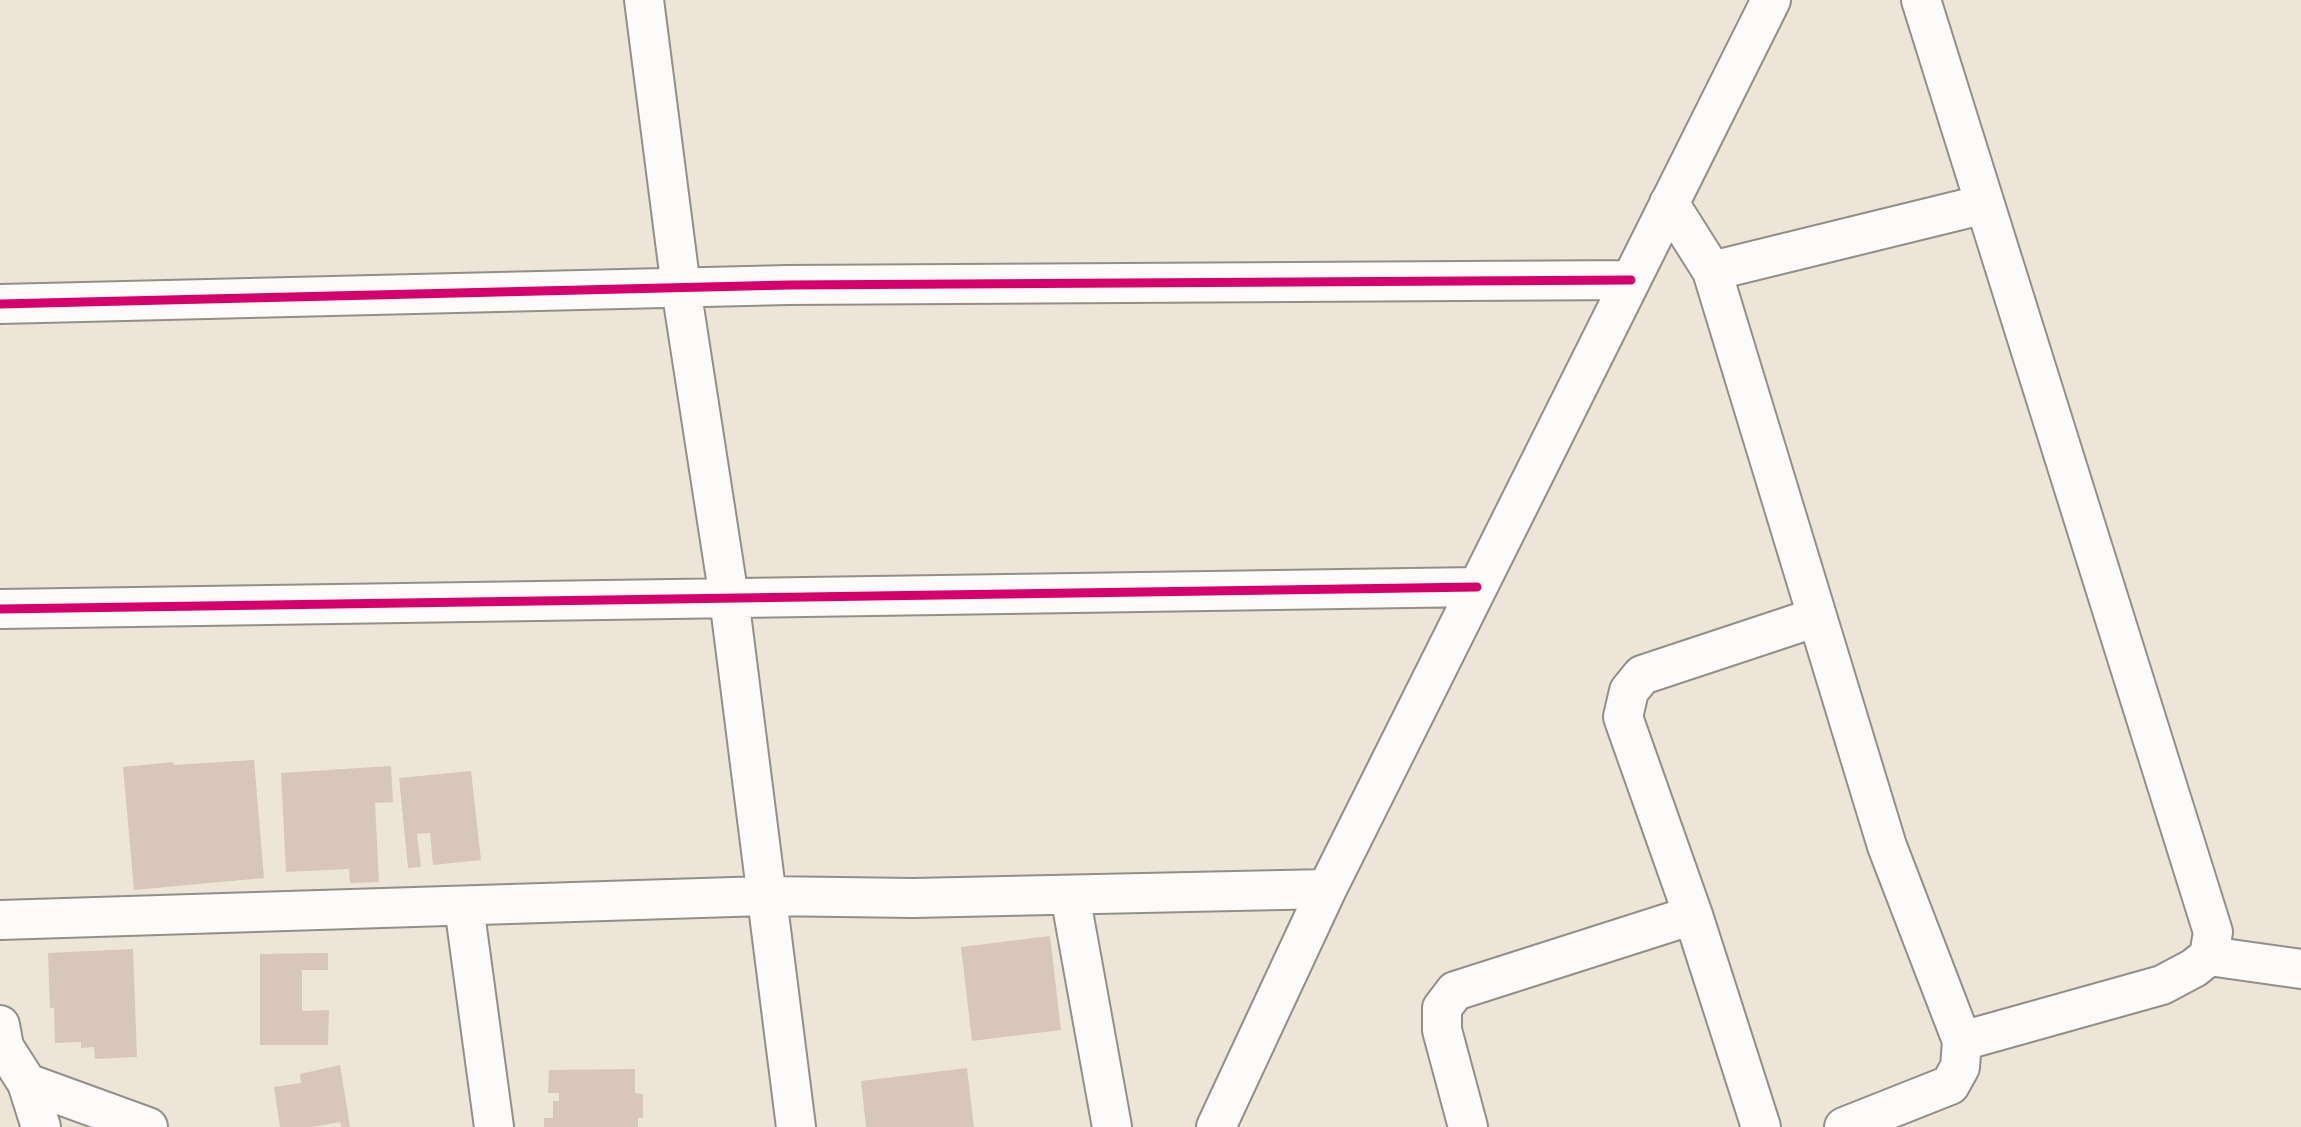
<!DOCTYPE html>
<style>
body{margin:0}
canvas{display:block;background:#ede5d8}
</style>
<canvas width="2301" height="1127"></canvas>
<script>
const ctx = document.querySelector('canvas').getContext('2d');
ctx.lineJoin = 'round';
function paint(path, color) { ctx.fillStyle = color; ctx.fill(path, 'evenodd'); }
function trace(path, color, width, dash) { ctx.strokeStyle = color; ctx.lineWidth = width; ctx.lineCap = dash ? 'butt' : 'round'; ctx.setLineDash(dash || []); ctx.stroke(path); }
paint(new Path2D(`
 M 254,760 L 264,878 L 134,890 L 123,767 L 173,762 L 174,765 Z
 M 391,766 L 393,802 L 375,803 L 379,882 L 350,883 L 349,869 L 286,872 L 281,773 Z
 M 471,771 L 481,860 L 433,865 L 430,833 L 417,834 L 421,867 L 408,868 L 399,778 Z
 M 1050,936 L 1061,1030 L 972,1041 L 961,947 Z
 M 133,949 L 137,1057 L 95,1059 L 94,1047 L 81,1048 L 81,1042 L 55,1043 L 54,1008 L 50,1008 L 48,953 Z
 M 328,953 L 328,970 L 302,970 L 302,1011 L 329,1010 L 328,1045 L 260,1045 L 260,954 Z
 M 340,1065 L 350,1127 L 341,1127 L 340,1122 L 312,1127 L 280,1127 L 274,1087 L 301,1083 L 300,1074 Z
 M 967,1068 L 974,1127 L 866,1127 L 861,1081 Z
 M 635,1069 L 635,1093 L 643,1094 L 643,1118 L 638,1118 L 638,1127 L 544,1127 L 544,1118 L 553,1118 L 553,1101 L 559,1101 L 559,1093 L 548,1093 L 549,1070 Z`), '#d9c6bb');
const minor = new Path2D(`
 M 644,0 L 681,288 L 729,598 L 796,1127
 M 1921,0 L 2213,932 L 2209,956 L 2194,968 L 2162,985 L 1962,1041
 M 1669,203 L 1712,271 L 1887,846 L 1962,1041 L 1960,1067 L 1950,1085 L 1844,1127
 M 1712,271 L 1985,204
 M 0,304 L 788,285 L 1631,280
 M 0,609 L 1477,587
 M 1070,895 L 1112,1127
 M 464,906 L 494,1127
 M 0,920 L 765,896 L 913,898 L 1327,889
 M 2209,956 L 2301,969
 M 0,1025 L 4,1047 L 27,1083 L 41,1127
 M 27,1083 L 148,1127
 M 1216,1127 L 1327,889 L 1771,0
 M 1468,1127 L 1442,1030 L 1442,1008 L 1455,991 L 1693,915
 M 1761,1127 L 1693,915 L 1623,717 L 1629,691 L 1642,675 L 1817,617`);
trace(minor, '#928e88', 42);
trace(minor, '#fcfbf9', 38);
trace(new Path2D(`
 M 0,304 L 788,285 L 1631,280
 M 0,609 L 1477,587`), '#d6006c', 9);
</script>
